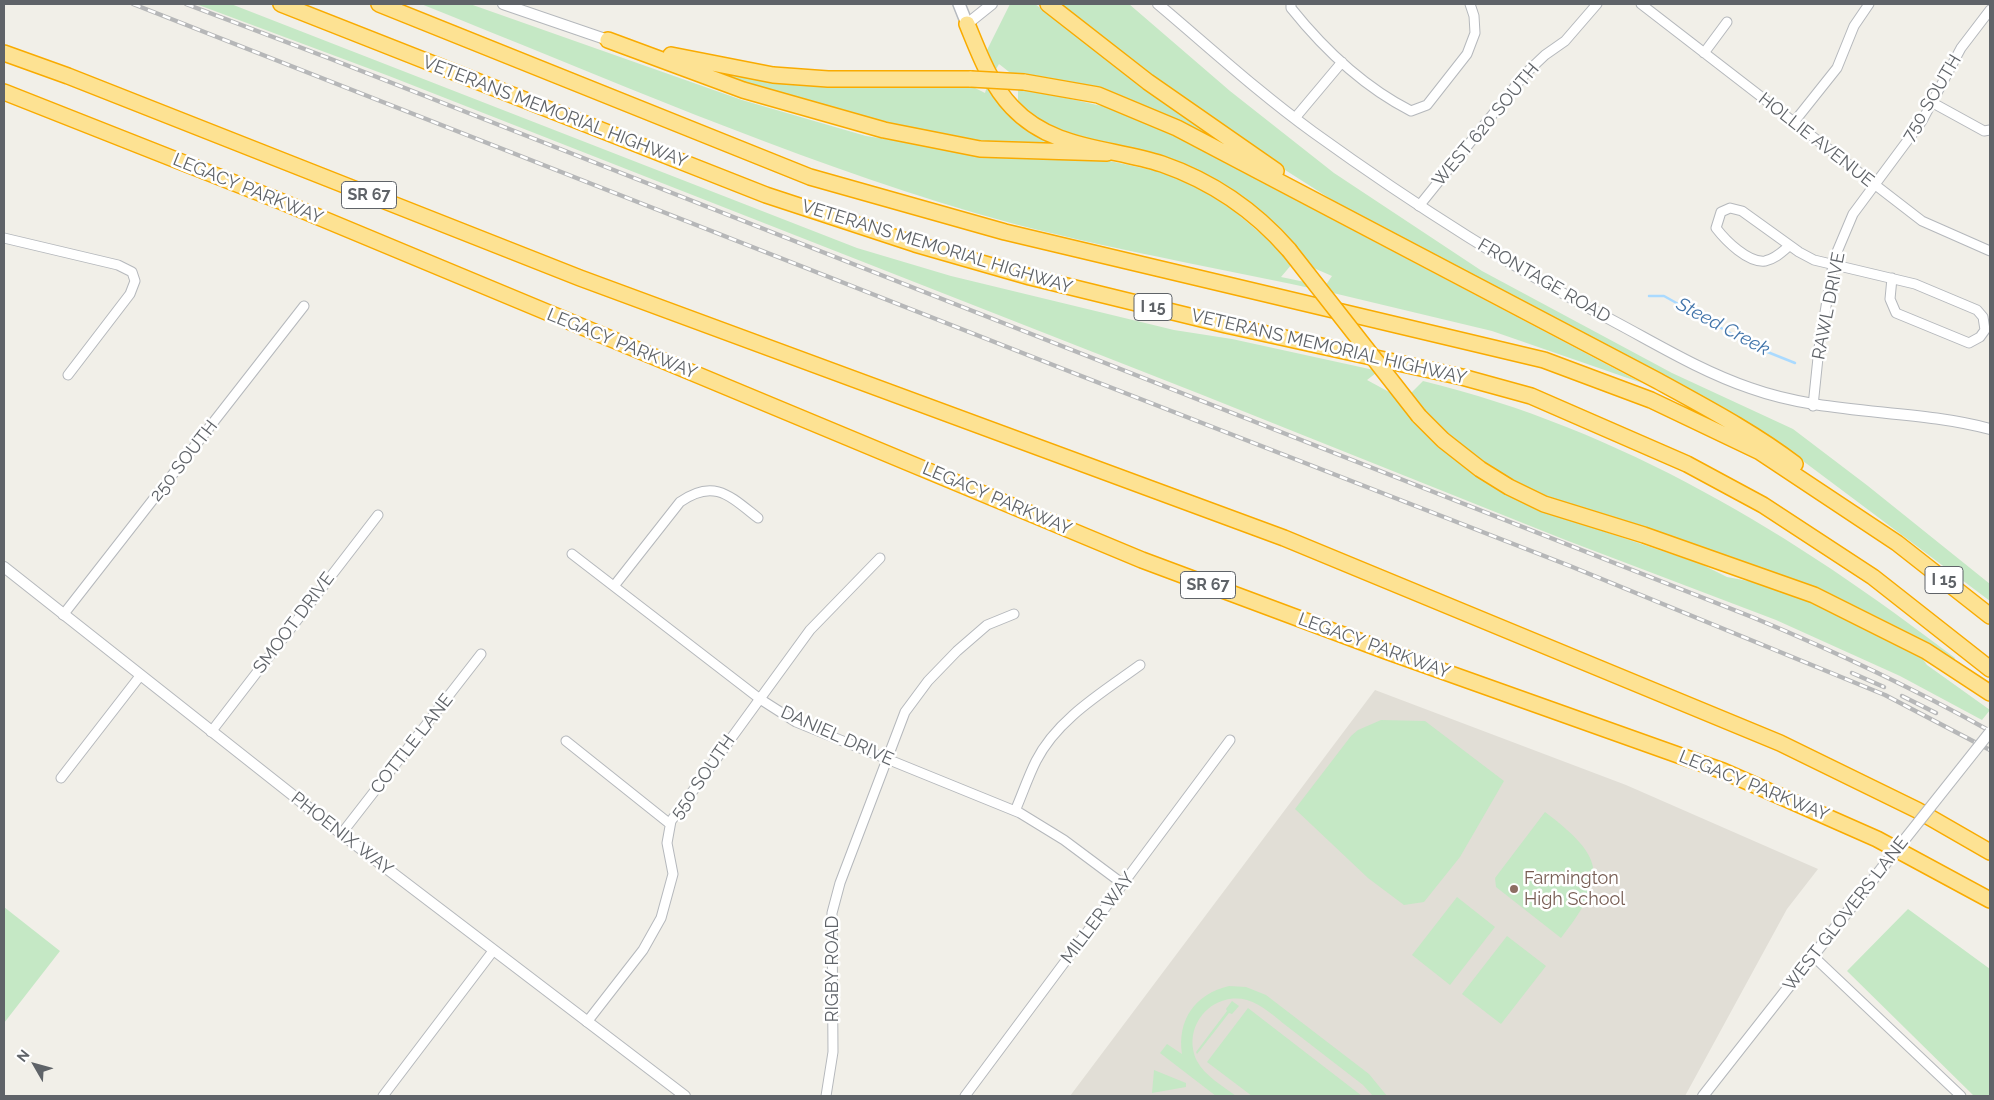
<!DOCTYPE html>
<style>
body{margin:0}
#map{position:relative;width:1994px;height:1100px;overflow:hidden;background:#f1efe8;font-family:Raleway,sans-serif}
canvas{display:block}
.frame{position:absolute;inset:0;border:5px solid #5f6368;pointer-events:none}
.north{position:absolute;left:10px;top:1040px;width:50px;height:50px;-webkit-text-stroke:4px #fff;paint-order:stroke;rotate:308deg;font-size:14px;font-weight:700;line-height:20px;text-align:center;color:#5f6368}
.north::after{content:'';display:block;margin:auto;width:18px;height:22px;background:#5f6368;clip-path:polygon(50% 0,100% 100%,50% 72%,0 100%)}
</style>
<div id="map">
<canvas width="1994" height="1100"></canvas>
<div class="frame"></div>
<div class="north">N</div>
</div>
<script>
const ctx = document.querySelector('canvas').getContext('2d');
ctx.lineJoin = 'round';
function paint(path, color) { ctx.fillStyle = color; ctx.fill(path, 'evenodd'); }
function trace(path, color, width, dash) { ctx.strokeStyle = color; ctx.lineWidth = width; ctx.lineCap = dash ? 'butt' : 'round'; ctx.setLineDash(dash || []); ctx.stroke(path); }
function label(font, color, halo, rows, align = 'center') {
  ctx.font = font + ' Raleway,sans-serif'; ctx.lineWidth = 5; ctx.setLineDash([]); ctx.textBaseline = 'middle'; ctx.strokeStyle = halo; ctx.fillStyle = color; for (const [text, x, y, turn = 0] of rows) {
    ctx.save(); ctx.translate(x, y); ctx.rotate((+turn || 0) * Math.PI / 180); ctx.textAlign = isNaN(turn) ? turn : align; if (halo) ctx.strokeText(text, 0, 0); ctx.fillText(text, 0, 0); ctx.restore();
  }
}
paint(new Path2D(`
 M 1375,690 L 1626,785 L 1818,869 L 1787,909 L 1685,1096 L 1070,1096 Z`), '#e1ded6');
paint(new Path2D(`
 M 196,4 L 231,4 L 857,248 L 951,276 L 1174,330 L 1232,339 L 1374,370 L 1376,373 L 1367,380 L 1391,393 L 1540,510 L 1701,564 L 1727,577 L 1759,583 L 1806,600 L 1845,616 L 1919,654 L 1927,665 L 1990,710 L 1982,720 L 1900,676 L 1776,620 L 1563,539 L 1200,394 L 389,76 Z
 M 421,4 L 470,4 L 742,100 L 866,136 L 957,150 L 1105,160 L 1161,172 L 1194,185 L 1233,210 L 1273,244 L 1292,264 L 1281,277 L 1305,282 L 1310,288 C 1199,264 1085,245 975,213 C 786,157 604,77 421,4 Z
 M 1010,4 L 1035,4 L 1156,95 L 1243,157 L 1096,88 L 1046,77 L 1013,75 L 999,64 L 995,71 L 986,52 Z
 M 1054,4 L 1129,4 L 1230,91 L 1334,173 L 1482,271 L 1672,373 L 1793,429 L 1868,486 L 1990,584 L 1990,601 L 1779,443 L 1359,217 L 1249,147 L 1190,106 Z
 M 684,65 C 779,86 872,88 969,85 L 985,93 L 987,86 C 1004,116 1026,133 1058,145 L 969,140 L 883,127 Z
 M 1018,87 L 1106,107 L 1161,129 L 1642,383 L 1492,331 L 1329,292 L 1325,286 L 1332,276 L 1309,266 L 1268,219 L 1252,204 L 1215,180 L 1187,166 L 1064,132 L 1018,108 Z
 M 1423,381 C 1621,429 1795,535 1955,658 L 1954,660 L 1877,617 L 1840,600 L 1563,506 L 1514,484 L 1456,443 L 1409,395 Z
 M 1381,720 L 1425,721 L 1504,781 L 1460,857 L 1424,902 L 1404,905 L 1368,878 L 1295,809 L 1351,736 L 1358,730 Z
 M 1545,812 C 1606,858 1608,878 1561,938 L 1496,887 L 1495,878 Z
 M 1457,897 L 1495,927 L 1450,985 L 1412,955 Z
 M 4,907 L 60,951 L 4,1023 Z
 M 1908,909 L 1990,969 L 1990,1096 L 1974,1096 L 1847,971 Z
 M 1507,936 L 1546,966 L 1501,1024 L 1462,994 Z
 M 1229,986 L 1246,987 L 1266,995 L 1369,1074 L 1387,1096 L 1373,1096 L 1363,1085 C 1338,1066 1313,1046 1288,1027 C 1276,1018 1262,1004 1247,1000 C 1212,991 1181,1027 1197,1061 C 1205,1076 1223,1086 1236,1096 L 1216,1096 L 1160,1053 L 1167,1044 L 1182,1054 C 1177,1020 1195,994 1229,986 Z
 M 1232,1001 L 1239,1006 L 1232,1014 L 1229,1013 L 1197,1054 L 1196,1052 L 1227,1011 L 1226,1009 Z
 M 1248,1008 L 1362,1096 L 1252,1096 L 1207,1062 Z
 M 1154,1070 L 1186,1083 L 1186,1087 L 1152,1093 Z`), '#c5e8c5');
trace(new Path2D(`
 M 1649,296 L 1664,296 L 1755,347 L 1795,363`), '#aadaff', 2.5);
const minor = new Path2D(`
 M 1291,4 L 1291,8 C 1323,48 1364,87 1411,111 L 1427,105 L 1467,54 L 1475,33 L 1474,16 L 1470,4
 M 1641,4 L 1922,221 L 1990,251
 M 1704,53 L 1727,22
 M 1933,103 L 1984,131 L 1990,130
 M 1295,118 L 1342,62
 M 1794,122 L 1837,68 L 1854,26 L 1869,4
 M 1419,206 L 1526,73 L 1545,55 L 1565,41 L 1597,4
 M 4,238 L 118,265 L 132,272 L 135,281 L 130,294 L 68,375
 M 1789,246 C 1782,252 1775,259 1765,261 C 1748,263 1726,241 1716,228 L 1721,212 L 1730,208 L 1742,211 L 1799,252 L 1814,260 L 1915,284 L 1977,310 L 1983,317 L 1985,330 L 1980,337 L 1969,343 L 1896,313 L 1890,299 L 1892,278
 M 1813,406 L 1819,348 L 1834,259 L 1853,214 L 1922,121 L 1961,48 L 1990,10
 M 572,554 L 760,699 L 796,722 L 1020,813 L 1064,840 L 1123,884
 M 614,586 L 680,502 C 714,478 730,496 758,518
 M 63,615 L 304,306
 M 211,732 L 378,515
 M 566,741 L 670,824
 M 61,778 L 140,676
 M 1015,811 C 1022,795 1028,777 1036,761 C 1057,719 1103,692 1140,665
 M 342,833 L 481,654
 M 1813,956 L 1961,1096
 M 587,1022 L 643,950 L 661,918 L 673,874 L 667,843 L 671,821 L 810,630 L 880,558
 M 383,1096 L 493,951
 M 826,1096 L 833,1052 L 832,913 L 840,883 L 905,712 L 928,681 L 957,651 L 987,625 L 1014,614
 M 965,1096 L 1230,740`);
const tertiary = new Path2D(`
 M 503,4 L 608,40
 M 1158,4 C 1209,47 1259,93 1313,132 C 1410,202 1511,267 1617,323 C 1660,346 1703,372 1750,388 C 1828,416 1911,408 1990,429
 M 967,24 L 992,4
 M 4,567 L 352,842 L 685,1096
 M 1703,1096 L 1882,868`);
const secondary = new Path2D(`
 M 959,4 L 967,24`);
const motorway = new Path2D(`
 M 281,4 L 766,195 L 915,244 L 1030,277 L 1226,325 L 1462,377 L 1531,396 L 1687,464 L 1763,505 L 1873,577 L 1990,669
 M 379,4 L 810,177 L 1005,232 L 1544,360 L 1651,400 L 1760,452 L 1897,543 L 1990,616
 M 1048,4 L 1148,82 L 1276,171
 M 967,24 C 979,53 990,84 1012,107 C 1052,150 1110,147 1162,164 C 1211,181 1255,211 1289,250
 M 608,40 L 743,90 L 884,130 L 980,149 L 1107,153
 M 4,53 L 68,76 L 580,278 L 1284,538 L 1780,743 L 1917,810 L 1990,852
 M 671,55 L 773,75 L 828,79 L 971,79
 M 1024,82 L 1098,95 L 1177,128 L 1658,381 C 1705,407 1753,432 1795,464
 M 4,92 L 280,201 L 1142,560 L 1386,651 L 1723,771 L 1877,839 L 1990,900
 M 1419,416 L 1443,440 L 1480,469 L 1509,487 L 1544,504 L 1644,535 L 1814,595 L 1926,651 L 1990,693`);
trace(minor, '#b5b8bc', 11);
trace(tertiary, '#b5b8bc', 12);
trace(secondary, '#b6babf', 14);
trace(motorway, '#f9ab00', 18);
trace(minor, '#fff', 9);
trace(tertiary, '#fff', 10);
trace(secondary, '#fff', 11);
trace(motorway, '#fde293', 15);
const rail = new Path2D(`
 M 133,4 L 1071,372 L 1570,566 L 1885,695 L 1990,750
 M 186,4 L 331,59 L 1752,617 C 1834,651 1913,688 1990,731
 M 1852,673 L 1884,687
 M 1902,696 L 1936,713`);
trace(rail, '#b6b7b8', 4.5);
trace(rail, '#fff', 2.5, [8]);
const tertiaryBridge = new Path2D(`
 M 1882,868 L 1990,732`);
const motorwayBridge = new Path2D(`
 M 971,79 L 1024,82
 M 1289,250 L 1419,416`);
trace(tertiaryBridge, '#b5b8bc', 12, []);
trace(motorwayBridge, '#f9ab00', 18, []);
trace(tertiaryBridge, '#fff', 10);
trace(motorwayBridge, '#fde293', 15);
for (const [x, y, r, color] of [
 [1514,889,5,"#8d6e63"]
]) { const dot = new Path2D(); dot.arc(x, y, r, 0, 2 * Math.PI); ctx.fillStyle = color; ctx.fill(dot); trace(dot, '#fff', 2); }
for (const [x, y, w] of [
 [369,195,55],
 [1153,307,38],
 [1944,580,38],
 [1208,585,55]
]) { const box = new Path2D(); box.roundRect(x - w / 2, y - 13.5, w, 27, 4); ctx.fillStyle = '#fff'; ctx.fill(box); trace(box, '#5f6368', 1); }
label('bold 16px', '#5f6368', null, [
 ["SR 67",369,195],
 ["I 15",1153,307],
 ["I 15",1944,580],
 ["SR 67",1208,585]
]);
label('18px', '#5f6368', '#fff', [
 ["750 SOUTH",1932,98,-59],
 ["VETERANS MEMORIAL HIGHWAY",555,112,21],
 ["WEST 620 SOUTH",1486,125,-50],
 ["HOLLIE AVENUE",1816,140,38],
 ["LEGACY PARKWAY",248,189,22],
 ["VETERANS MEMORIAL HIGHWAY",937,247,17],
 ["FRONTAGE ROAD",1544,281,30],
 ["RAWL DRIVE",1829,306,-79],
 ["LEGACY PARKWAY",622,344,22],
 ["VETERANS MEMORIAL HIGHWAY",1329,347,13],
 ["250 SOUTH",184,461,-52],
 ["LEGACY PARKWAY",997,499,23],
 ["SMOOT DRIVE",294,623,-53],
 ["LEGACY PARKWAY",1374,646,20],
 ["DANIEL DRIVE",837,736,24],
 ["COTTLE LANE",412,744,-52],
 ["550 SOUTH",703,777,-55],
 ["LEGACY PARKWAY",1754,786,22],
 ["PHOENIX WAY",342,834,38],
 ["WEST GLOVERS LANE",1846,914,-52],
 ["MILLER WAY",1098,918,-53],
 ["RIGBY ROAD",833,969,-90]
]);
label('18px', '#785e54', '#fff', [
 ["Farmington",1524,879],
 ["High School",1524,900]
], 'left');
label('italic 19px', '#4174aa', '#fff', [
 ["Steed Creek",1723,327,28]
]);
</script>
